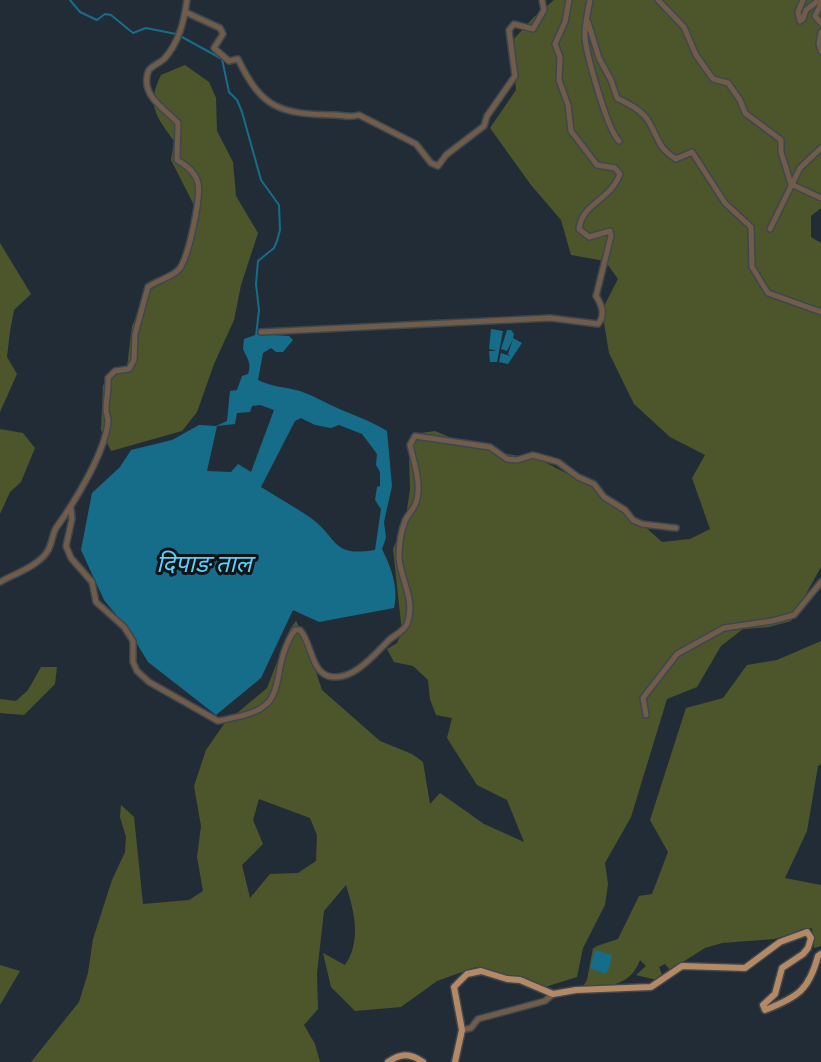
<!DOCTYPE html>
<meta charset="utf-8">
<style>
body{margin:0}
canvas{display:block;background:#222c36}
</style>
<canvas width="821" height="1062"></canvas>
<script>
const ctx = document.querySelector('canvas').getContext('2d');
ctx.lineJoin = 'round';
function paint(path, color) { ctx.fillStyle = color; ctx.fill(path, 'evenodd'); }
function trace(path, color, width, dash) { ctx.strokeStyle = color; ctx.lineWidth = width; ctx.lineCap = dash ? 'butt' : 'round'; ctx.setLineDash(dash || []); ctx.stroke(path); }
function label(font, color, halo, rows, align = 'center') {
  ctx.font = font + ' Overpass,"Noto Sans Devanagari",sans-serif'; ctx.lineWidth = 6; ctx.setLineDash([]); ctx.textBaseline = 'middle'; ctx.strokeStyle = halo; ctx.fillStyle = color; for (const [text, x, y, turn = 0] of rows) {
    ctx.save(); ctx.translate(x, y); ctx.rotate((+turn || 0) * Math.PI / 180); ctx.textAlign = isNaN(turn) ? turn : align; if (halo) ctx.strokeText(text, 0, 0); ctx.fillText(text, 0, 0); ctx.restore();
  }
}
paint(new Path2D(`
 M 554,0 L 821,0 L 821,208 L 811,216 L 811,237 L 821,243 L 821,567 L 791,621 L 769,627 L 743,629 L 721,646 L 697,687 L 667,699 L 631,817 L 605,863 L 608,884 L 605,905 L 583,948 L 577,977 L 545,987 L 476,967 L 437,981 L 401,1007 L 355,1011 L 331,987 L 323,953 L 345,965 C 362,941 354,911 346,885 L 324,911 L 317,973 L 318,1009 L 304,1025 L 315,1044 L 320,1062 L 31,1062 L 79,1002 L 88,973 L 93,939 L 112,880 L 125,852 L 126,837 L 120,817 L 121,805 L 134,817 L 143,904 L 189,900 L 203,891 L 197,857 L 201,826 L 194,786 L 206,750 L 224,724 L 267,688 L 290,629 L 296,621 L 305,638 L 322,690 L 380,741 L 412,754 L 423,762 L 430,804 L 440,793 L 484,824 L 524,842 L 507,800 L 477,785 L 447,738 L 452,718 L 436,715 L 430,699 L 428,680 L 413,666 L 394,662 L 387,649 L 397,643 L 402,632 L 393,549 L 406,517 L 410,489 L 409,455 L 414,434 L 435,431 L 475,448 L 541,460 L 613,498 L 662,542 L 690,539 L 710,529 L 692,478 L 705,455 L 670,437 L 634,404 L 609,353 L 602,310 L 618,279 L 605,261 L 571,255 L 561,220 L 531,185 L 490,128 L 516,90 L 512,41 L 534,17 ZM 259,799 L 310,818 L 317,835 L 316,861 L 298,873 L 270,874 L 250,898 L 242,865 L 263,844 L 253,820 Z
 M 185,65 L 209,82 L 216,98 L 217,131 L 233,162 L 236,196 L 258,233 L 241,285 L 234,320 L 214,364 L 197,412 L 182,431 L 111,451 L 101,430 L 103,385 L 127,367 L 132,326 L 148,291 L 179,274 L 198,213 L 171,160 L 174,141 C 156,116 146,105 161,75 Z
 M 0,243 L 31,294 L 14,310 L 10,331 L 7,357 L 17,374 L 0,412 Z
 M 0,429 L 23,433 L 35,448 L 21,482 L 10,492 L 0,514 Z
 M 821,641 L 821,764 L 818,766 L 807,831 L 785,878 L 821,885 L 821,946 L 814,948 L 812,928 L 774,939 L 722,943 L 705,948 L 670,970 L 665,964 L 659,967 L 663,977 L 657,980 L 636,975 L 646,966 L 640,960 C 630,987 608,986 582,988 L 587,980 L 593,948 L 597,948 L 594,947 L 618,939 L 639,896 L 652,894 L 668,852 L 650,820 L 686,708 L 723,698 L 747,665 L 777,660 Z
 M 41,667 L 57,667 L 55,684 L 24,715 L 0,713 L 0,699 L 16,701 L 28,690 Z
 M 0,965 L 20,971 L 0,1005 Z`), '#4d562b');
paint(new Path2D(`
 M 491,329 L 503,331 L 497,362 L 490,362 L 489,351 L 497,351 L 489,349 Z
 M 507,330 L 511,330 L 514,334 L 513,338 L 522,343 L 508,364 L 499,362 L 501,353 L 510,356 L 508,354 L 513,339 L 507,351 L 501,349 Z
 M 258,334 L 289,336 L 293,340 L 283,352 L 276,352 L 271,348 L 263,353 L 258,380 C 271,387 286,387 300,391 C 312,395 324,402 335,407 C 353,415 371,421 387,431 L 392,486 L 384,522 L 386,538 L 382,549 C 391,567 399,588 394,608 L 319,622 L 293,610 L 261,678 L 216,715 L 148,662 L 128,629 L 104,600 L 81,550 L 92,493 L 120,467 L 131,450 L 172,440 L 199,425 L 216,426 L 227,421 L 230,391 L 237,390 L 242,376 L 248,374 C 252,363 247,358 243,349 L 244,339 ZM 260,405 L 274,410 L 251,472 L 238,464 L 231,472 L 207,471 L 217,426 L 235,424 L 237,413 L 250,412 L 252,406 ZM 301,418 L 315,425 L 331,428 L 339,425 L 362,434 L 377,454 L 376,465 L 380,472 L 380,486 L 377,487 L 375,500 L 381,509 L 375,550 C 331,557 340,540 311,518 C 295,507 277,497 261,487 L 295,421 Z
 M 595,950 L 612,955 L 609,969 L 605,974 L 590,968 Z`), '#166d89');
trace(new Path2D(`
 M 70,0 L 80,12 L 97,20 L 105,14 L 111,15 L 133,33 L 146,28 L 176,34
 M 182,37 L 222,59 L 229,92 L 237,100 L 242,112 L 261,180 L 279,205 L 280,230 L 277,241 L 274,248 L 258,261 L 256,284 L 259,310 L 256,336`), '#166d89', 2);
const minor = new Path2D(`
 M 590,0 C 588,10 584,28 585,38 C 587,56 607,129 619,141
 M 658,0 L 684,27 L 696,55 L 713,79 L 728,83 L 740,100 L 745,113 L 781,140 L 781,152 L 791,184 L 821,198
 M 803,0 L 798,12 L 800,21 L 803,19 L 806,10 L 819,0
 M 821,4 L 815,16 L 821,23
 M 185,12 L 220,28 L 223,34 L 214,48 L 229,61 L 238,59 C 262,109 280,114 335,115 C 344,115 350,118 359,115 L 416,144 L 431,163 L 438,166 L 446,155 L 484,126 L 487,116 L 515,76 L 509,30 L 514,24 L 533,29 L 544,10 L 542,0
 M 588,22 L 599,58 L 611,80 L 617,98 C 629,104 642,110 649,122 C 659,139 658,148 676,159 L 692,152 L 725,203 L 751,227 L 752,267 L 768,293 L 821,312
 M 821,32 L 819,44 L 821,51
 M 770,229 L 800,168 L 821,148
 M 261,332 L 550,318 L 598,324 C 606,315 602,305 596,296 L 611,236 L 610,231 L 589,237 L 579,229 C 582,203 610,201 620,174 L 615,168 L 597,165 L 571,131 L 568,105 L 559,80 L 560,57 L 555,44 L 565,22 L 569,0
 M 71,509 L 72,519 L 66,546 L 71,558 L 92,582 L 96,602 L 124,627 L 133,641 L 133,662 L 137,671 L 149,682 L 218,721 C 236,717 265,714 273,695 C 279,682 279,666 284,652 C 287,644 289,637 295,630 L 300,630 C 311,641 311,671 328,676 C 352,683 375,654 389,640 C 395,635 404,631 407,624 C 416,600 401,581 399,558 C 399,547 401,531 405,521 C 407,516 412,511 415,505 C 423,487 414,463 410,445 L 415,436 L 490,447 L 507,459 L 517,460 L 533,455 L 558,462 L 578,477 L 594,484 L 604,497 L 625,510 L 633,520 L 642,524 L 676,528
 M 0,582 C 14,574 38,566 47,552 C 52,545 52,535 56,528 C 74,503 105,453 108,422 C 108,415 106,415 106,409 C 106,398 109,390 108,378 L 115,371 L 129,369 L 134,360 L 135,334 L 148,287 C 157,280 174,277 180,268 C 189,255 201,198 198,183 C 195,172 187,166 177,160 L 178,123 C 169,113 152,102 148,89 C 146,84 146,75 149,70 C 153,65 160,63 164,59 C 179,43 184,21 187,0
 M 646,715 L 643,698 L 677,654 L 724,628 L 772,621 L 794,615 L 821,582
 M 462,1030 L 471,1028 L 478,1019 L 545,1001 L 553,994`);
const major = new Path2D(`
 M 388,1062 C 401,1053 410,1053 423,1062
 M 455,1062 L 462,1030 L 454,987 L 467,974 L 481,971 L 507,979 L 520,980 L 553,994 L 576,990 L 651,987 L 682,966 L 745,968 L 780,942 L 807,932 L 811,938 L 808,948 L 803,954 L 782,968 L 775,994 L 763,1005 L 765,1010 C 798,997 809,990 818,956 L 821,954`);
trace(minor, '#3d4750', 8);
trace(major, '#3d4750', 9);
trace(minor, '#715b49', 5);
trace(major, '#b58964', 6);
label('italic 24px', '#5dd0f8', '#0f1418', [
 ["दिपाङ ताल",204,567]
]);
</script>
